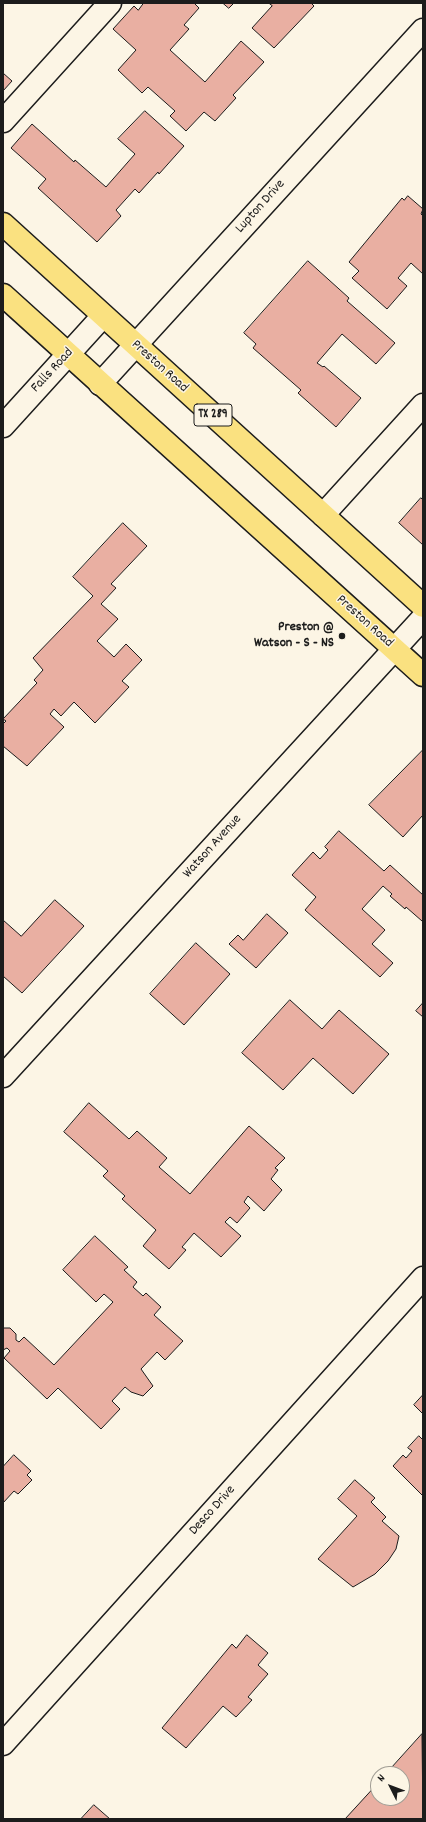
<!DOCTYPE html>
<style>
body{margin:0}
#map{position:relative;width:426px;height:1822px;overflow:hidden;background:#fcf5e5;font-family:Dekko,sans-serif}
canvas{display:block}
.frame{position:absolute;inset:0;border:4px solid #1c1c1c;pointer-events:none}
.north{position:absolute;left:370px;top:1766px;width:40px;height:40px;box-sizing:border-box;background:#fcf5e5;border:1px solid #a29e95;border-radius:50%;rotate:312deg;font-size:11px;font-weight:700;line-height:16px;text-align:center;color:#1c1c1c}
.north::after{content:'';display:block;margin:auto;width:14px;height:18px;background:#1c1c1c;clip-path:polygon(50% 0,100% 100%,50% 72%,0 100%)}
</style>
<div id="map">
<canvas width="426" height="1822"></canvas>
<div class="frame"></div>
<div class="north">N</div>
</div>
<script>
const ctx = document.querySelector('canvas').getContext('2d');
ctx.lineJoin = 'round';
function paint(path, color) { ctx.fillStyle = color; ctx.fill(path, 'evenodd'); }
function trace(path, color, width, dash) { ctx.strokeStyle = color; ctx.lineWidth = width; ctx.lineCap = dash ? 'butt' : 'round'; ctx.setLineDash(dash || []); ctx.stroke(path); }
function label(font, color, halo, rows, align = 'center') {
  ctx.font = font + ' Dekko,sans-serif'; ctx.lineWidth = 3; ctx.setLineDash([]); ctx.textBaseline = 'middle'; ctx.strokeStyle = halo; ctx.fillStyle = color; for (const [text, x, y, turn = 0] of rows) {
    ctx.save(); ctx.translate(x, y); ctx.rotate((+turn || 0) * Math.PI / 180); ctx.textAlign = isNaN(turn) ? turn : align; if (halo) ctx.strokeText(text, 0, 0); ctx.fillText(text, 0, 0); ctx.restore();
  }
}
const building = new Path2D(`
 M 144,3 L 194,3 L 199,8 L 184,25 L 189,29 L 170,50 L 205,82 L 241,41 L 264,62 L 233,95 L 236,98 L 215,121 L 204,112 L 186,131 L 170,116 L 175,111 L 148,87 L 142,93 L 118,70 L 136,50 L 113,29 L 134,6 L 138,10 Z
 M 223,3 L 234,3 L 229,8 Z
 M 269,3 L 311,3 L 314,6 L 274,48 L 252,28 L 272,6 Z
 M 3,73 L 12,81 L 3,91 Z
 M 145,111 L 184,146 L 159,174 L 158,172 L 139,193 L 135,189 L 116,210 L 121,216 L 97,242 L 38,188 L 46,179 L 11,148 L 32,124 L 74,162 L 75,160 L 106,187 L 135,154 L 118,139 Z
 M 408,196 L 423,209 L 421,214 L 423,216 L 423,274 L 411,263 L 398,278 L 407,286 L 387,309 L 352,278 L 359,271 L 349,262 L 402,198 L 404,200 Z
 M 308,261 L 349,298 L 347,301 L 395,343 L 376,364 L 342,334 L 317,363 L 323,367 L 324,366 L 361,398 L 336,427 L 298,393 L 301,390 L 253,348 L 256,344 L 244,333 Z
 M 421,498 L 423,500 L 423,545 L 399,523 Z
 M 123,523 L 147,546 L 111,584 L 116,588 L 101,604 L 118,619 L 97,641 L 114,657 L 126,644 L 142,660 L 122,681 L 129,687 L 95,723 L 74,702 L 61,716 L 54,709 L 50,714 L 64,727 L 27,766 L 3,746 L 3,724 L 6,721 L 3,719 L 37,683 L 34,680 L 43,670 L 33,658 L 93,596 L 73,577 Z
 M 423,750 L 423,815 L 403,837 L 369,805 Z
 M 339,831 L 384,871 L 390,865 L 423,895 L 423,919 L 422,921 L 406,907 L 405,909 L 390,896 L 392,894 L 383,886 L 362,909 L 385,930 L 372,944 L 393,963 L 380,977 L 305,910 L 316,897 L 292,875 L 313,852 L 320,859 L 328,850 L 325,847 Z
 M 55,900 L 84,926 L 22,993 L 3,976 L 3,920 L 21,936 Z
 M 267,914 L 288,933 L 256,968 L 229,944 L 238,935 L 243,940 Z
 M 196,943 L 230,974 L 184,1025 L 150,994 Z
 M 290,1000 L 322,1029 L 339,1010 L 389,1054 L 353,1094 L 313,1058 L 283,1090 L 242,1053 Z
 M 423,1003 L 423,1017 L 416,1011 Z
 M 89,1103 L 129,1139 L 137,1131 L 167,1158 L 159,1167 L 190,1194 L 249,1126 L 285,1158 L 275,1168 L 278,1170 L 271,1179 L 282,1190 L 264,1211 L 248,1196 L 244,1202 L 250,1208 L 237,1223 L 230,1217 L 225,1222 L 241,1236 L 221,1257 L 194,1233 L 182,1247 L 186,1250 L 169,1269 L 143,1246 L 156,1230 L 122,1199 L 125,1196 L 103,1176 L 108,1171 L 64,1132 Z
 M 95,1236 L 128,1267 L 124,1270 L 137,1282 L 133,1287 L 143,1296 L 146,1293 L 161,1307 L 154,1315 L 183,1341 L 165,1360 L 157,1352 L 141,1369 L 153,1386 L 143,1396 L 131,1392 L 125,1387 L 112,1401 L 120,1409 L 101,1429 L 58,1388 L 47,1399 L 4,1358 L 10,1351 L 7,1348 L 3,1350 L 3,1328 L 10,1328 L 16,1334 L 16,1340 L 19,1342 L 24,1337 L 54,1365 L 113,1302 L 104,1294 L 96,1302 L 63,1270 Z
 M 423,1395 L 423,1414 L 414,1405 Z
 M 419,1436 L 423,1440 L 423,1496 L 393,1466 L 403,1455 L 406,1458 L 412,1451 L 408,1448 Z
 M 14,1455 L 31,1471 L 27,1475 L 32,1480 L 18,1494 L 14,1491 L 3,1503 L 3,1467 Z
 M 355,1480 L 375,1498 L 371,1502 L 386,1517 L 382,1521 L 399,1536 L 396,1549 L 388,1561 L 375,1574 L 353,1587 L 318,1559 L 357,1516 L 338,1499 Z
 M 247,1635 L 268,1653 L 258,1665 L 268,1674 L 248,1697 L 252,1700 L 236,1717 L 223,1706 L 186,1748 L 162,1728 L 232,1644 L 236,1648 Z
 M 422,1734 L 423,1819 L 345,1819 L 378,1783 L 378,1798 L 402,1798 L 402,1774 L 386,1774 Z
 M 94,1805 L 110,1819 L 81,1819 Z`);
paint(building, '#e9afa2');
trace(building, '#1c1c1c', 1);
const minor = new Path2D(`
 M 3,121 L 110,3
 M 100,384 L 423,30
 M 3,426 L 103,316
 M 323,515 L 423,405
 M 3,1076 L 423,618
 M 3,1744 L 423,1278`);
const major = new Path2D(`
 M 3,224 L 423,606
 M 3,295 L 423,675`);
trace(minor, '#1c1c1c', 25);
trace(major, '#1c1c1c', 25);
trace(minor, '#fcf5e5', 22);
trace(major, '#fae180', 22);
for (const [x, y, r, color] of [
 [342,636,4,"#1c1c1c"]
]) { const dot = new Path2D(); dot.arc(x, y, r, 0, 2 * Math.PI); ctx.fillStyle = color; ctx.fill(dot); trace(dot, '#fcf5e5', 1.5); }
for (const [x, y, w] of [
 [213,415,38]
]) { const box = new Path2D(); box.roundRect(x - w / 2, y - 11, w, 22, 3); ctx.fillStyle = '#fcf5e5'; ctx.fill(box); trace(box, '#1c1c1c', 1); }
label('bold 13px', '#1c1c1c', null, [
 ["TX 289",213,415]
]);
label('14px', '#1c1c1c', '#fcf5e5', [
 ["Lupton Drive",261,207,-48],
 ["Preston Road",159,367,42],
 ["Falls Road",53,371,-47],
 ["Preston Road",364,622,42],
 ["Watson Avenue",213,847,-48],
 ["Desco Drive",213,1511,-48]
]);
label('bold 14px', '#1c1c1c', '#fcf5e5', [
 ["Preston @",334,628],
 ["Watson - S - NS",334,644]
], 'right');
</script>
